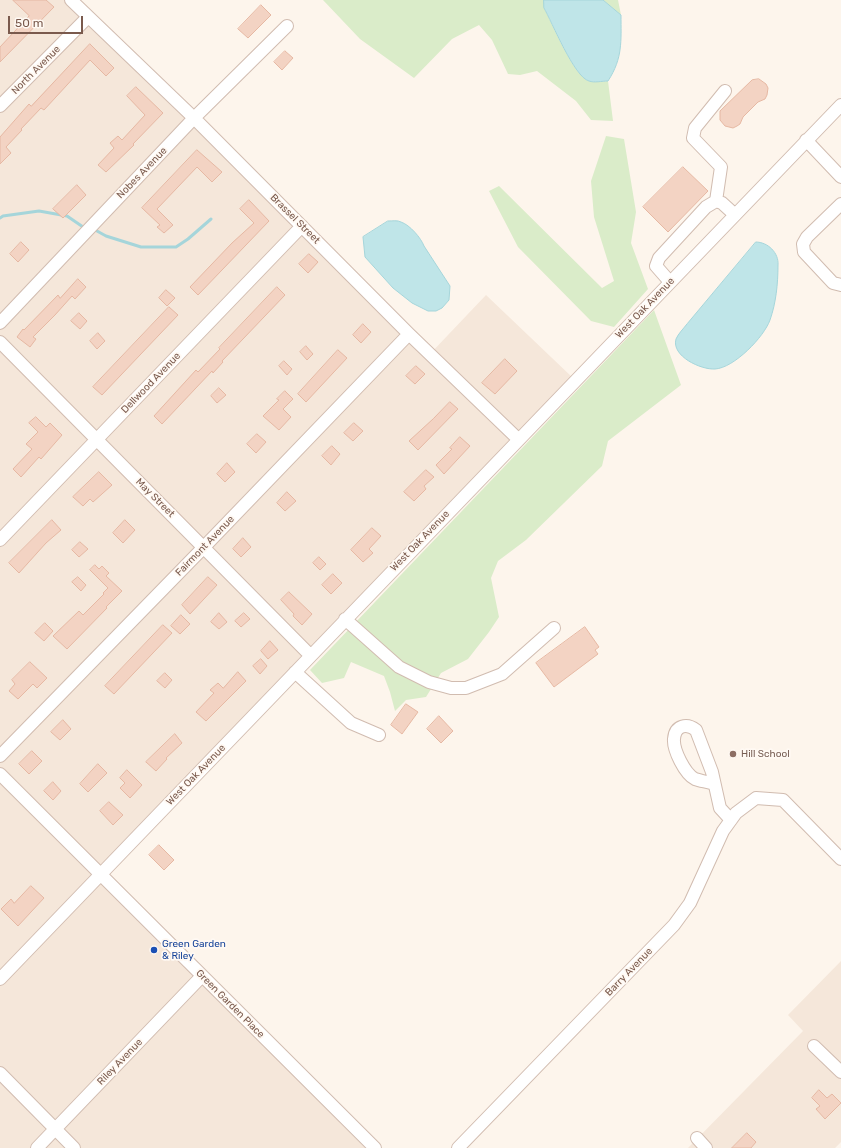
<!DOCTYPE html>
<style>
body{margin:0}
#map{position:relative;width:841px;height:1148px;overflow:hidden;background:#fdf5ec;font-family:Rubik,sans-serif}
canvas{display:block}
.scale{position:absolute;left:8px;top:16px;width:75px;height:18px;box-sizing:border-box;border:2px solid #7a5a4d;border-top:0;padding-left:5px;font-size:12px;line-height:14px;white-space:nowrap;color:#7a5a4d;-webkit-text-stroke:3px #fff9f3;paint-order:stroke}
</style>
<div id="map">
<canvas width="841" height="1148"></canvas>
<div class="scale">50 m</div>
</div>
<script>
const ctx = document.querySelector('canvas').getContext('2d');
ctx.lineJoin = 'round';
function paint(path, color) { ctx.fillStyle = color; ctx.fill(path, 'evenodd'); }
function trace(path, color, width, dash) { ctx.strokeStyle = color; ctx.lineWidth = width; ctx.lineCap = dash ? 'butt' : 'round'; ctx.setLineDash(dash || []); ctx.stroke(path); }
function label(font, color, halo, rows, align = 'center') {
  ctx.font = font + ' Rubik,sans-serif'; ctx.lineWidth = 3.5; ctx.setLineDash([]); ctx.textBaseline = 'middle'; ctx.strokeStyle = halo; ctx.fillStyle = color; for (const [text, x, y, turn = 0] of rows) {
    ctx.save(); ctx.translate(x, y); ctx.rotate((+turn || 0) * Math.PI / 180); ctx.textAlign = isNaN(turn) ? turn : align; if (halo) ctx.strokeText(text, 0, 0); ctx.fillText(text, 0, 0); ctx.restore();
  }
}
paint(new Path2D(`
 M 0,0 L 64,0 L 188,118 L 0,315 Z
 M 194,124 L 429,355 L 486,295 L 573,378 L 0,974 L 0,328 Z
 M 100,880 L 374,1148 L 0,1148 L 0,983 Z
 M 841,961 L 841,1142 L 835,1148 L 688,1148 L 803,1031 L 788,1015 Z`), '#f5e7da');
paint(new Path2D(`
 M 323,0 L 544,0 L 544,8 C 552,23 574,77 589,81 C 594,83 602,81 608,81 L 613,121 L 591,120 L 576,101 L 537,71 L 520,75 L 508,74 L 492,40 L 479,25 L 452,39 L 414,78 L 360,39 Z
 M 603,0 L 618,0 L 621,15 Z
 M 606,136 L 624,139 L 636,212 L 631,243 L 648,289 L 614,327 L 591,321 L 518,247 L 489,191 L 499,186 L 602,288 L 614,281 L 594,217 L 591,181 Z
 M 654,310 L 681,385 L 608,441 L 602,466 L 526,540 L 498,561 L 491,578 L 499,617 L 489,632 L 468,659 L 441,673 L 426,697 L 406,700 L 395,711 L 390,692 L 384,676 L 351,662 L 344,678 L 322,683 L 310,670 Z`), '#daecc9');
const water = new Path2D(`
 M 544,0 L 603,0 L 621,15 C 621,41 623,58 608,81 C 602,81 594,83 589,81 C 574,77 552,22 544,8 Z
 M 388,221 C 392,221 398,220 401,222 C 410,225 421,238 424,246 L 450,286 L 449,300 L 442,308 L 436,311 L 428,311 L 412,303 L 393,288 L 365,257 L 363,237 Z
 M 756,242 C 768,242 779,253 778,265 C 778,284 776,303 770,320 C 764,337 734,368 715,369 C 701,370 671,356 676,339 C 678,334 684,328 687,324 Z`);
paint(water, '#bfe5e8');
trace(water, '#a5d5da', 1);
trace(new Path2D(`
 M 0,218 L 3,216 L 39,211 L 67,216 L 86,229
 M 97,231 L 106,236 L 141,247 L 176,247 L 188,239 L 211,219`), '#a5d5da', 3);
const building = new Path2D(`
 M 13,0 L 46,0 L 54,7 L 0,62 L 0,47 L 29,16 Z
 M 261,5 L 271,15 L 248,38 L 238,29 Z
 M 90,44 L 114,68 L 106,76 L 90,60 L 44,110 L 41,108 L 21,129 L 22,130 L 6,147 L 11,153 L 0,164 L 0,137 L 29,104 L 31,106 Z
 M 285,51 L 293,58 L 282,70 L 274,62 Z
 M 759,79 L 766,84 L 768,88 L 767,95 L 765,99 L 758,102 L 743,117 L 740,124 L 737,126 L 733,128 L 725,126 L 720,120 L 720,111 L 752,80 Z
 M 136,87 L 163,113 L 133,144 L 134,145 L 106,172 L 98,165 L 114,148 L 110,143 L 118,136 L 122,140 L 145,115 L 127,96 Z
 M 197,150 L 222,172 L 212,182 L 197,167 L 157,209 L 173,225 L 164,233 L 157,227 L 160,225 L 142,208 Z
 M 683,167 L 708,191 L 668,232 L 643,207 Z
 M 77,185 L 86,195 L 63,218 L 53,209 Z
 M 249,200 L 269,221 L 198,295 L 190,287 L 232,243 L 254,223 L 240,209 Z
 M 21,242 L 29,250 L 18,262 L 10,254 Z
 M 309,254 L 318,262 L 308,273 L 299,264 Z
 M 78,279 L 86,287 L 75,299 L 72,296 L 55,315 L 33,337 L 36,339 L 30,347 L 17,337 L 23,329 L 24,330 L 58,295 L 60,298 Z
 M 277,287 L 285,295 L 222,361 L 223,362 L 213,373 L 212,371 L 162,424 L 154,416 L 196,370 L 198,372 L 220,349 L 219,348 Z
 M 166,290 L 175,298 L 167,306 L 159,298 Z
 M 169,307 L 178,315 L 102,395 L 93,387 Z
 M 79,313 L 87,321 L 80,329 L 71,321 Z
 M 363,324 L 371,332 L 361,343 L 353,335 Z
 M 98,333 L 105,341 L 97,349 L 90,341 Z
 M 306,346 L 313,354 L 307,360 L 300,352 Z
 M 338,350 L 347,358 L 306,402 L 298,394 Z
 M 505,359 L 517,371 L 495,394 L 482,383 Z
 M 284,361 L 292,369 L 287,375 L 279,366 Z
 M 416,366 L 425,374 L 415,384 L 406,376 Z
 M 219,388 L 226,395 L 217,403 L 211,396 Z
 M 285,391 L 293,399 L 283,409 L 291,417 L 279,430 L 263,416 L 279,400 L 277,399 Z
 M 450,402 L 458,409 L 418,450 L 409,441 L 433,419 Z
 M 36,417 L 46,427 L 50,423 L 62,435 L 41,459 L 39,457 L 21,477 L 13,469 L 32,449 L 26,444 L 38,432 L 29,423 Z
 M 354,423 L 363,431 L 353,441 L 344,433 Z
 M 257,434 L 266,442 L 256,453 L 247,444 Z
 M 460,437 L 470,446 L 444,474 L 436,465 L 452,449 L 450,448 Z
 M 332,446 L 340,454 L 331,465 L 322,456 Z
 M 227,463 L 235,472 L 225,482 L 217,474 Z
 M 426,470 L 434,477 L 424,486 L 426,489 L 414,501 L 404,492 Z
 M 99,472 L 112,485 L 93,502 L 90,499 L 83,506 L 73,497 Z
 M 287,492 L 296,501 L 285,511 L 277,503 Z
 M 52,520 L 61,530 L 46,543 L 19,573 L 9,563 Z
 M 125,520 L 135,530 L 123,543 L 113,533 Z
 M 372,528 L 381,536 L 369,549 L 373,553 L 363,562 L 351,550 Z
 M 243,538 L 251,547 L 241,557 L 233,549 Z
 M 80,542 L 88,549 L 79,557 L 72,550 Z
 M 319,557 L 326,564 L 320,570 L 313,563 Z
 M 95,565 L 99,569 L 102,566 L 109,573 L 106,576 L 122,591 L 106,607 L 107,608 L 67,649 L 53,636 L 79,611 L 83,615 L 104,594 L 103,593 L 108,588 L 90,570 Z
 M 333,574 L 342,583 L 331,594 L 322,585 Z
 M 78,577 L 86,585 L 81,591 L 72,582 Z
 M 208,577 L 217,585 L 190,614 L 182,605 Z
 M 289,592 L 312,614 L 302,625 L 293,616 L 294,614 L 281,600 Z
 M 219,613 L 227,622 L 219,629 L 211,622 Z
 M 244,613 L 250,619 L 241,627 L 235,621 Z
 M 181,615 L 190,624 L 180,634 L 171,626 Z
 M 45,623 L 53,631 L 44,641 L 35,633 Z
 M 163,625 L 172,633 L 114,694 L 105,686 Z
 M 585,627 L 599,647 L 595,650 L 598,654 L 554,687 L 536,663 Z
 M 270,641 L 278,650 L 268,659 L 261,651 Z
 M 261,659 L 267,666 L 260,674 L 253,666 Z
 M 30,662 L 47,678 L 37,688 L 33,684 L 18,699 L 9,691 L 15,684 L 12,680 Z
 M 238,672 L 246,681 L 206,721 L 196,712 L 214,693 L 210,690 L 218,683 L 223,688 Z
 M 165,673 L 172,680 L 165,688 L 157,681 Z
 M 406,704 L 418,712 L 402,734 L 391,725 Z
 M 439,716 L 453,731 L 441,743 L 427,729 Z
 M 63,720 L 71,729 L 60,740 L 51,732 Z
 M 175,734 L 182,743 L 166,758 L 167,759 L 156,771 L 146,762 Z
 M 32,751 L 42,761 L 29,774 L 19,764 Z
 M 98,764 L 107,773 L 88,792 L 80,784 Z
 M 127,770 L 142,785 L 130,798 L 120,788 L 125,783 L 120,778 Z
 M 53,782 L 61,791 L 53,800 L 44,791 Z
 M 109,802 L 123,815 L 113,825 L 100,811 Z
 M 159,845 L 174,860 L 164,870 L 149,855 Z
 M 31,886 L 44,898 L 18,926 L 1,909 L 11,899 L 14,903 Z
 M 819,1090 L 827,1098 L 832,1094 L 841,1103 L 825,1119 L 816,1109 L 820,1106 L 812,1098 Z
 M 747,1133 L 756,1142 L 751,1148 L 732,1148 Z`);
paint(building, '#f3d3c3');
trace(building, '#e6b8a3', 1);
const minor = new Path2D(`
 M 71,0 L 194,118 L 409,334 L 518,439
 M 0,106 L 88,17
 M 806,140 L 841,177
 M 716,201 L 721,167 L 693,138 L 695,128 L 725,91
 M 841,204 L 807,237 L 803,244 L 804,252 L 833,283 L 841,285
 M 670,282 L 656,266 L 659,258 L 706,207 L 716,201 L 722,203 L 734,214
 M 0,323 L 194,118 L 287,26
 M 0,342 L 310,655
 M 0,540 L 302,226
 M 345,619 L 399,667 L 429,682 L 451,688 L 466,688 L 502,674 L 554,628
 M 295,672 L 351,723 L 379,735
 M 0,756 L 204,547 L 409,334
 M 0,774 L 375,1148
 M 714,784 C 708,782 701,781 695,779 C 685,774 673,750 674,739 C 675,725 687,723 696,730 L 712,772 L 720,808 L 731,820
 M 0,979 L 841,105
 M 814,1046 L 841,1072
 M 0,1073 L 74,1148
 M 697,1138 L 706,1148
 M 37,1148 L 202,976
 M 458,1148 L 674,925 L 690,903 L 723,831 L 736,813 L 756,798 L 783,800 L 841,859`);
trace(minor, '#d1bcb0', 14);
trace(minor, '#fff', 12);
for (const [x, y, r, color] of [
 [733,754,4,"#8d6e63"],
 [154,950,4,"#1a4fb4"]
]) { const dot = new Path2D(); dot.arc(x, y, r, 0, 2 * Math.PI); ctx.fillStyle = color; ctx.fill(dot); trace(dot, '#fff9f3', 1.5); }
label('10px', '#7a5a4d', '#fff9f3', [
 ["North Avenue",36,70,-45],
 ["Nobes Avenue",142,173,-46],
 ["Brassel Street",295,219,45],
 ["West Oak Avenue",645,308,-46],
 ["Dellwood Avenue",151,383,-46],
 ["May Street",155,498,45],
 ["West Oak Avenue",420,541,-46],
 ["Fairmont Avenue",205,546,-46],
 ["West Oak Avenue",196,775,-46],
 ["Barry Avenue",629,972,-46],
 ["Green Garden Place",230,1004,45],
 ["Riley Avenue",120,1062,-46]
]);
label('10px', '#785e54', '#fff9f3', [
 ["Hill School",741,754]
], 'left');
label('10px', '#164399', '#fff9f3', [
 ["Green Garden",162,944],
 ["& Riley",162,956]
], 'left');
</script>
